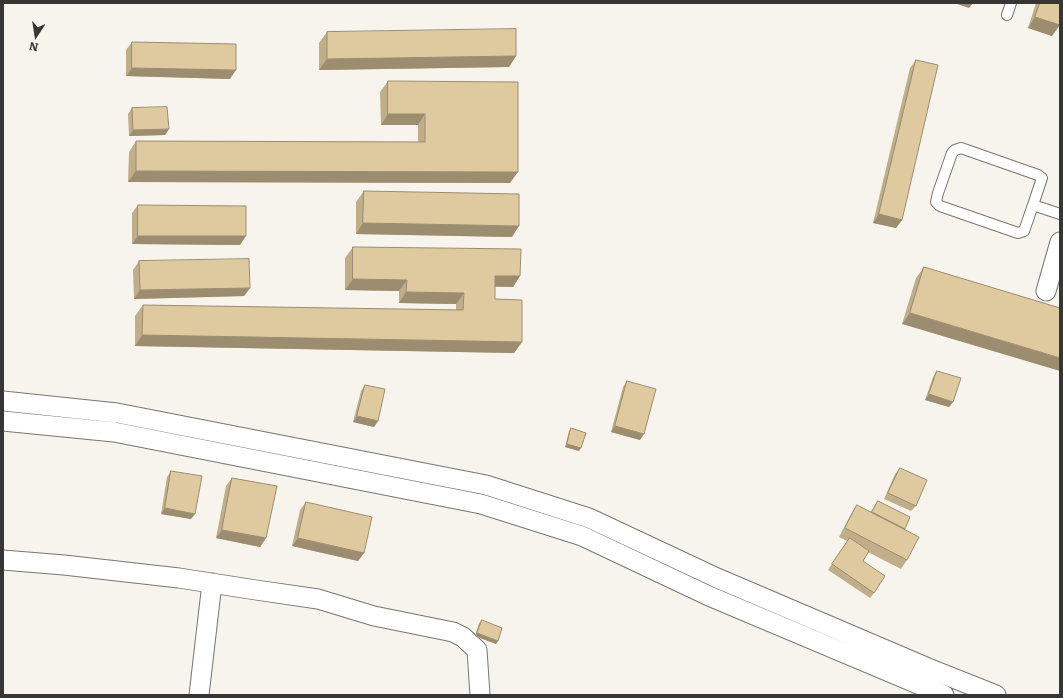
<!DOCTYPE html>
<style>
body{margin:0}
#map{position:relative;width:1063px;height:698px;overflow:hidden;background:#f7f4ed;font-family:Literata,serif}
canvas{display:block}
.frame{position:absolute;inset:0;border:4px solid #383634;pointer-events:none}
.north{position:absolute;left:16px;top:16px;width:40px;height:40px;-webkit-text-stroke:3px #f7f4ed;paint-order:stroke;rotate:192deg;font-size:11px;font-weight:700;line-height:16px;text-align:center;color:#383634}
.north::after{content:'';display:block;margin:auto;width:14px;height:18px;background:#383634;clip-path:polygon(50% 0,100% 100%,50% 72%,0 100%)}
</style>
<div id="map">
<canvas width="1063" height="698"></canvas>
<div class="frame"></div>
<div class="north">N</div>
</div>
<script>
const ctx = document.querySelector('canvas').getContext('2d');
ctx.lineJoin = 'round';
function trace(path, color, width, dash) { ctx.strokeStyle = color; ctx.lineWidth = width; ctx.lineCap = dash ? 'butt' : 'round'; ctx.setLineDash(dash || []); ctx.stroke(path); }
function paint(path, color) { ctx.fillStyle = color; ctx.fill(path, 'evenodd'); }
const service = new Path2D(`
 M 1007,15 L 1011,3
 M 1033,205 L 1024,231 L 1018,233 L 940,206 L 936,202 L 938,193 L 952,153 L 955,150 L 961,148 L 1038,175 L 1042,178 L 1033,205 L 1060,214`);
const minor = new Path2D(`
 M 1046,291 L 1060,242
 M 3,401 L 117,413 L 486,485 L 589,518 L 717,578 L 928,668 L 996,695
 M 3,421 L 114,432 L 481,504 L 582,536 L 709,596 L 944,695
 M 3,560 L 64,565 L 179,578 L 256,590 L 318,599 L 374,616 L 453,632 L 463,637 L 477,650 L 480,695
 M 199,695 L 212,583`);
trace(service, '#797670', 12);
trace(minor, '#797670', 21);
trace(service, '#fff', 10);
trace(minor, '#fff', 19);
paint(new Path2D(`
 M 1036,3 L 1060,3 L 1052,36 L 1028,28 Z
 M 327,32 L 516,56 L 509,67 L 319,70 L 319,43 Z
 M 132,42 L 230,79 L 126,76 L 126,50 Z
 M 916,60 L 902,220 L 896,228 L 873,223 L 910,68 Z
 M 388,81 L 510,183 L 128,182 L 129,152 L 136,141 L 418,142 L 418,125 L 381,125 L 380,92 Z
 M 132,108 L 169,129 L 165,135 L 129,136 L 128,114 Z
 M 364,191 L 512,237 L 356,234 L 356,202 Z
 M 138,205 L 240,245 L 132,244 L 132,213 Z
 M 353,247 L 520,276 L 513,287 L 495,287 L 495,299 L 522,342 L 514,353 L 135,346 L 135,316 L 143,305 L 456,310 L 456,304 L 399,303 L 399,291 L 345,290 L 345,258 Z
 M 139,261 L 250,288 L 244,296 L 134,299 L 133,270 Z
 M 924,267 L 1060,308 L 902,324 L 916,278 Z
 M 937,371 L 953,402 L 949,407 L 925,400 L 933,377 Z
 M 627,381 L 640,440 L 611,432 L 623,387 Z
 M 365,385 L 378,421 L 374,427 L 353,422 L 361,391 Z
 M 571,428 L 579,451 L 565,447 L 569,431 Z
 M 900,468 L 916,506 L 911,511 L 884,499 L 895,474 Z
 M 171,471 L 191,519 L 161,514 L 167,477 Z
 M 232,478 L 266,538 L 260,547 L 216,538 L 226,486 Z
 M 878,501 L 905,529 L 907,560 L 901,569 L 868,552 L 863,561 L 874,593 L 870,598 L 828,570 L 847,541 L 839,537 L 851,514 L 857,505 L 871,512 Z
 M 306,502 L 364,553 L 358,561 L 292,546 L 300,510 Z
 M 482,620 L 498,641 L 496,644 L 475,636 L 479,623 Z`), '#c0ae8a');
paint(new Path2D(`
 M 954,3 L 973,3 L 969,8 Z
 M 1035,17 L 1060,25 L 1052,36 L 1028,28 Z
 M 516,56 L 509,67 L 319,70 L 327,59 Z
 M 132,68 L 236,70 L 230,79 L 126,76 Z
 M 388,114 L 425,114 L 418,125 L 381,125 Z
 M 169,129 L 165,135 L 129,136 L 133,130 Z
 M 136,171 L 518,172 L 510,183 L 128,182 Z
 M 879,214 L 902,220 L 896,228 L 873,223 Z
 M 363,223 L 519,226 L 512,237 L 356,234 Z
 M 138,236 L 246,236 L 240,245 L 132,244 Z
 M 495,276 L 520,276 L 513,287 L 488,286 Z
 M 353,279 L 407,280 L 399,291 L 345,290 Z
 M 250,288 L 244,296 L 134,299 L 140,290 Z
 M 406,292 L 464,293 L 456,304 L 399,303 Z
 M 910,313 L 1060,358 L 1060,371 L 902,324 Z
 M 142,335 L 522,342 L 514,353 L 135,346 Z
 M 929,394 L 953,402 L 949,407 L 925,400 Z
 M 357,416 L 378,421 L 374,427 L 353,422 Z
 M 615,426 L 644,434 L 640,440 L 611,432 Z
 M 567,444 L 581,448 L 579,451 L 565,447 Z
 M 165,508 L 195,514 L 191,519 L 161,514 Z
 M 222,530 L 266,538 L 260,547 L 216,538 Z
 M 298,538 L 364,553 L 358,561 L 292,546 Z
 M 477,633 L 498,641 L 496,644 L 475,636 Z`), '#9c8d70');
const building = new Path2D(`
 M 1040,3 L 1060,3 L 1060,25 L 1035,17 Z
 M 516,29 L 516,56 L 327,59 L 327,32 Z
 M 132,42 L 236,44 L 236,70 L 132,68 Z
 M 916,60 L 938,65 L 902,220 L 879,214 Z
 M 388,81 L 518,82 L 518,172 L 136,171 L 136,141 L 425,142 L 425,114 L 388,114 Z
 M 167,107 L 169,129 L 133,130 L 132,108 Z
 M 364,191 L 519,194 L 519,226 L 363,223 Z
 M 138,205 L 246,206 L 246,236 L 138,236 Z
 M 353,247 L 521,249 L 520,276 L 495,276 L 495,299 L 522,300 L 522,342 L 142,335 L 143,305 L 463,310 L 464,293 L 406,292 L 407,280 L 353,279 Z
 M 249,259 L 250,288 L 140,290 L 139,261 Z
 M 924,267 L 1060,308 L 1060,358 L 910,313 Z
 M 937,371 L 961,378 L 953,402 L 929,394 Z
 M 627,381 L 656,389 L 644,434 L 615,426 Z
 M 365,385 L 385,389 L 378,421 L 357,416 Z
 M 571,428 L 586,433 L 581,448 L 567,444 Z
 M 900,468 L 927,480 L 916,506 L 888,493 Z
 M 171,471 L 202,476 L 195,514 L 165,508 Z
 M 232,478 L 277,486 L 266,538 L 222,530 Z
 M 878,501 L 910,517 L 905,529 L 872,512 Z
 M 306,502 L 372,517 L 364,553 L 298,538 Z
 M 857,505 L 919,537 L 907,560 L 845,528 Z
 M 850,538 L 869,551 L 863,561 L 885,576 L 874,593 L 832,564 Z
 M 482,620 L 502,628 L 498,641 L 477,633 Z`);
paint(building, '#dfcaa0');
trace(building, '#9c8d70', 1);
</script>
